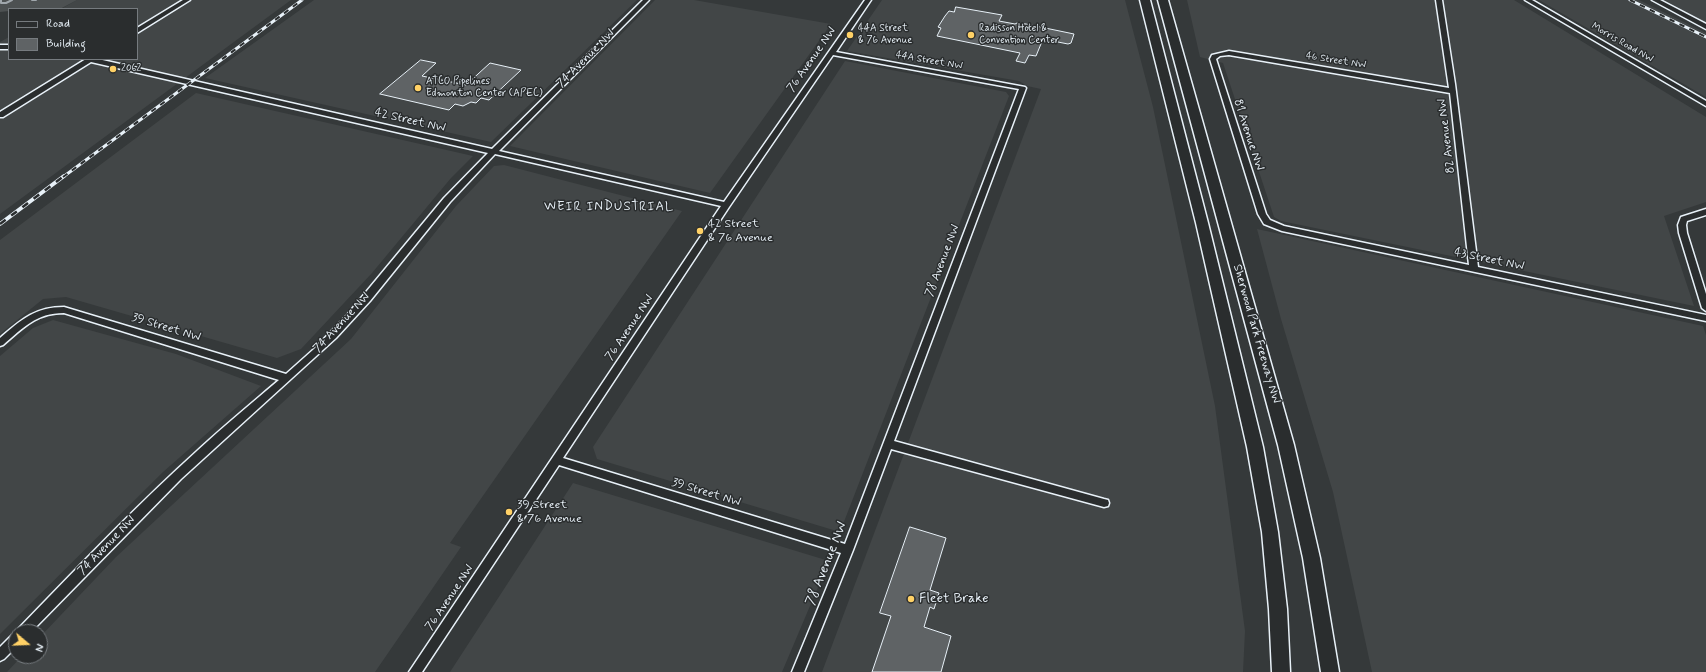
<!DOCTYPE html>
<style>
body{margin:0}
#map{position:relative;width:1706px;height:672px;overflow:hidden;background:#35393a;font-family:Mynerve,sans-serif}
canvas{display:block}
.legend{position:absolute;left:8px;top:8px;width:130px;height:52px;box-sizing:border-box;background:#2a2d2e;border:1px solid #767b7f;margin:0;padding:5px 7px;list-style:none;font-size:12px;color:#e8f1f8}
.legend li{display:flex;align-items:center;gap:8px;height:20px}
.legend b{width:20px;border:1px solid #767b7f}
.north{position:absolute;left:8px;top:624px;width:40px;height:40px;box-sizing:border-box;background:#2a2d2e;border:1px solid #767b7f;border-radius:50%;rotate:109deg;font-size:11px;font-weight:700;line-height:16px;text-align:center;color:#e8f1f8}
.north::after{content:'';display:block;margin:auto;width:14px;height:18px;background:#ffd166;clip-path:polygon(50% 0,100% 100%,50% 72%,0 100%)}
</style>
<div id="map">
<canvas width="1706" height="672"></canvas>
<ul class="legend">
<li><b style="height:5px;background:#2a2d2e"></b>Road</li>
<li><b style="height:11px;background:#5f6365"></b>Building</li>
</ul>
<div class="north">N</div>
</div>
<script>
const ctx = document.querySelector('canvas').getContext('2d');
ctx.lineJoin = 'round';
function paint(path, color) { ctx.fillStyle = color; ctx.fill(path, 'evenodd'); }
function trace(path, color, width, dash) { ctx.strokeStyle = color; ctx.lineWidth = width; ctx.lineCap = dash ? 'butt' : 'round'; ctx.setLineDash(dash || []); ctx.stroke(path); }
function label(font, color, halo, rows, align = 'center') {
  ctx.font = font + ' Mynerve,sans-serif'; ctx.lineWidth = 3; ctx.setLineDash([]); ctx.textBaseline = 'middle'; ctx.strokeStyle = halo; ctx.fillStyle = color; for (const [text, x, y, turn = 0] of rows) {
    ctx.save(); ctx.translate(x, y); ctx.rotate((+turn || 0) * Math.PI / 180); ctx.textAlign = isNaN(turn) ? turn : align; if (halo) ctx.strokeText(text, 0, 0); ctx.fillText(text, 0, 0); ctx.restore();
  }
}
paint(new Path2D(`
 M 77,0 L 291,0 L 0,214 L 0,42 L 9,37 L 9,59 L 137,59 L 137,9 L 61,9 Z
 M 314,0 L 637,0 L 491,142 L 205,78 Z
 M 655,0 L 694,0 L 831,24 L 710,193 L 510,146 Z
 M 882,0 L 1125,0 L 1153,107 L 1215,406 L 1245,631 L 1243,672 L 822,672 L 1041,89 L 1027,86 L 1019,81 L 847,51 Z
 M 1187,0 L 1514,0 L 1706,117 L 1706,202 L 1664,216 L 1694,306 L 1281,221 L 1274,217 L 1223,63 L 1200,57 Z
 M 1539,0 L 1639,0 L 1706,33 L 1706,97 Z
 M 1664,0 L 1706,0 L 1706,23 Z
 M 845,61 L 1006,92 L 1009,96 L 840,532 L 597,459 L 593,447 Z
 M 196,93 L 473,156 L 451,178 L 372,273 L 301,349 L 277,358 L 66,297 L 43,299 L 0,334 L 0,240 Z
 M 504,165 L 682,211 L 450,543 L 461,547 L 375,672 L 7,672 L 22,656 L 40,656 L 40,637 L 116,557 L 351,339 L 456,206 L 494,166 Z
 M 1257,229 L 1703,326 L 1706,335 L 1706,672 L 1372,672 L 1333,492 L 1281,319 Z
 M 53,320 L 176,354 L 261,386 L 163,472 L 0,634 L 0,356 L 33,328 Z
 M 573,483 L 829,561 L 782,672 L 450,672 Z`), '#424647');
paint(new Path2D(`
 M 0,0 L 77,0 L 60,9 L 32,9 L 33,8 L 9,9 L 9,11 L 0,12 Z`), '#4d5152');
trace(new Path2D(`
 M 1,0 L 1,3 L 6,3 L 12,0
 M 32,0 L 36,0`), '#a0a7ac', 2);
const building = new Path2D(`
 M 956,7 L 1002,15 L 999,21 L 1015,24 L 1017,23 L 1026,24 L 1074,34 L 1071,43 L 1068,44 L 1043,39 L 1036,56 L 1029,55 L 1025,63 L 1016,61 L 1020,53 L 937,36 L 941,28 L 938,27 L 945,16 L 949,11 L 954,12 Z
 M 421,60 L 436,63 L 422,76 L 466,85 L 490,63 L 521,70 L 489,100 L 481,98 L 476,103 L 471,102 L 463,106 L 455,104 L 449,110 L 380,94 Z
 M 910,527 L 946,538 L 930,590 L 939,593 L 934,609 L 930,607 L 924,627 L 951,636 L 941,672 L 872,672 L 891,616 L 880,613 Z`);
paint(building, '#5f6365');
trace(building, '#e8f1f8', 1);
const minor = new Path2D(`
 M 183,0 L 190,0 L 137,33 L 137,28 Z
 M 643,0 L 649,0 L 499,151 L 724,202 L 865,0 L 871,0 L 836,52 L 1025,87 L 1026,88 L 894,441 L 1104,499 L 1108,500 L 1109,503 L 1108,506 L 1104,507 L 891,449 L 853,550 L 804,672 L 792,672 L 841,553 L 559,465 L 422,672 L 409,672 L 721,206 L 495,154 L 450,202 L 370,301 L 336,338 L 181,479 L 31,632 L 17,632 L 19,628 C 77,568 135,507 197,451 C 224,426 252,403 279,380 L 64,313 C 36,313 23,328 3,345 L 0,346 L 0,338 C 21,320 35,307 64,307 L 286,374 L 314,349 L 347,315 L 444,198 L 488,153 L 91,62 L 3,117 L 0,117 L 0,112 L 86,59 L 98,59 L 492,149 ZM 833,55 L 1019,89 L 845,544 L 563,458 L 729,207 Z
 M 1436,0 L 1442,0 L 1455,84 L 1478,267 L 1706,315 L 1706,321 L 1282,231 L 1264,224 L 1258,214 L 1210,59 L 1212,55 L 1229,51 L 1449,88 ZM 1229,55 L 1450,93 L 1469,265 L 1284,226 L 1270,220 L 1266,214 L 1216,59 L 1220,56 Z
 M 1525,0 L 1532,0 L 1706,101 L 1706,106 Z
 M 1652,0 L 1660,0 L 1706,24 L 1706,29 Z
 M 0,45 L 9,45 L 9,49 L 0,49 Z
 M 1706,209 L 1706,215 L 1687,221 L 1686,225 L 1687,233 L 1706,294 L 1706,311 L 1702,308 L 1679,233 L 1678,225 L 1681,217 Z
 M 16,633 L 16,647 L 4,659 L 0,661 L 0,647 L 12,635 Z`);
const highway = new Path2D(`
 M 1140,0 L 1150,0 L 1208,223 L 1263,447 L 1278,532 L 1287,609 L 1290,672 L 1272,672 L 1269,609 L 1262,532 L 1247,447 L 1196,223 Z
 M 1158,0 L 1168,0 L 1294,445 L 1320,558 L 1339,672 L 1321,672 L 1303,558 L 1278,445 Z`);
trace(minor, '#e8f1f8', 3);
trace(highway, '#e8f1f8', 3);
paint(minor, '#2a2d2e');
paint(highway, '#2a2d2e');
const railFar1 = new Path2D(`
 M 1630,0 L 1706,37
 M 63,177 L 302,0`);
const rail = new Path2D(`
 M 0,224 L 64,176`);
trace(railFar1, '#e8f1f8', 3);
trace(rail, '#e8f1f8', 4);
trace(railFar1, '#2a2d2e', 2, [5.5]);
trace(rail, '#2a2d2e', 2.5, [7]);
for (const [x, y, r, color] of [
 [850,35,4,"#ffd166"],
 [971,35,4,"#ffd166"],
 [113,69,4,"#ffd166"],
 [418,88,4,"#ffd166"],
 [700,231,4,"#ffd166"],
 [509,512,4,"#ffd166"],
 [911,599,4,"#ffd166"]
]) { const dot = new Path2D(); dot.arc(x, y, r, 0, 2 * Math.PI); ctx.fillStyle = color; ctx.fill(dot); trace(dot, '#2a2d2e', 1.5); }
label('10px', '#e8f1f8', '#2a2d2e', [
 ["44A Street",858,29],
 ["& 76 Avenue",858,41],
 ["Radisson Hotel &",979,29],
 ["Convention Center",979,41],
 ["2062",121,69],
 ["ATCO Pipelines",426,82],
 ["Edmonton Center (APEC)",426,94]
], 'left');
label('10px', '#e8f1f8', '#2a2d2e', [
 ["Morris Road NW",1622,43,30],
 ["44A Street NW",929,61,10],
 ["46 Street NW",1336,61,9]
]);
label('12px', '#e8f1f8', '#2a2d2e', [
 ["74 Avenue NW",586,59,-45],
 ["76 Avenue NW",812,60,-55],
 ["42 Street NW",410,121,13],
 ["81 Avenue NW",1248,135,72],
 ["82 Avenue NW",1447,136,-97],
 ["43 Street NW",1489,260,12],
 ["78 Avenue NW",943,261,-69],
 ["74 Avenue NW",342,323,-47],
 ["39 Street NW",166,328,17],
 ["76 Avenue NW",630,328,-56],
 ["Sherwood Park Freeway NW",1256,334,74],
 ["39 Street NW",706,493,17],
 ["74 Avenue NW",107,546,-46],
 ["76 Avenue NW",450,598,-56]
]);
label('12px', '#e8f1f8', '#2a2d2e', [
 ["42 Street",708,224],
 ["& 76 Avenue",708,238],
 ["39 Street",517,505],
 ["& 76 Avenue",517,519]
], 'left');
ctx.letterSpacing = '1px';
label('13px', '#e8f1f8', '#2a2d2e', [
 ["WEIR INDUSTRIAL",609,207]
]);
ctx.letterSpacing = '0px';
label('14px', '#e8f1f8', '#2a2d2e', [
 ["78 Avenue NW",827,564,-68]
]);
label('14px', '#e8f1f8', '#2a2d2e', [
 ["Fleet Brake",919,599]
], 'left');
</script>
